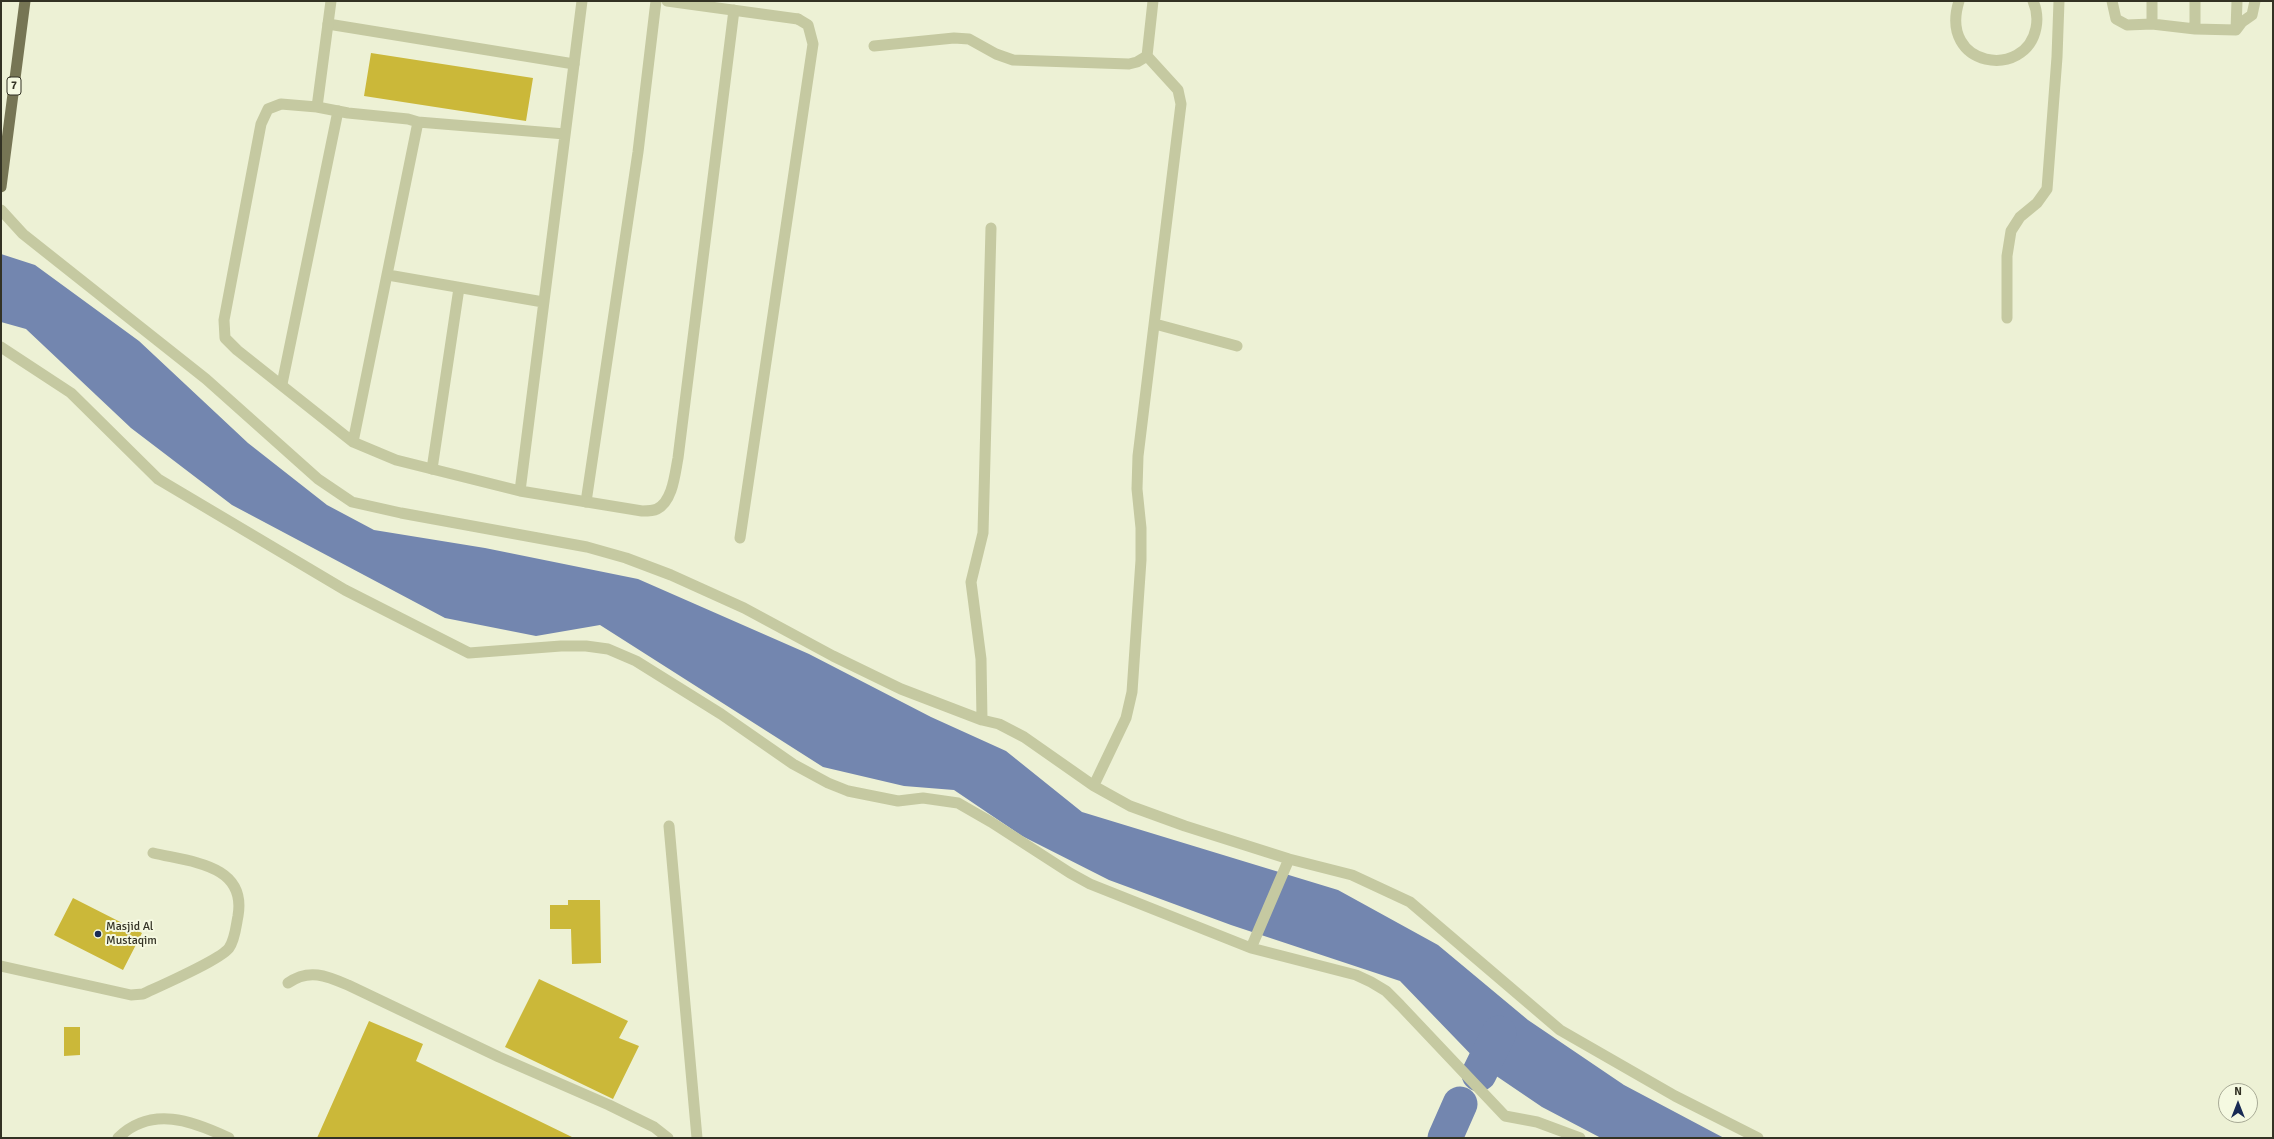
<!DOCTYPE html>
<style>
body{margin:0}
#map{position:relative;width:2274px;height:1139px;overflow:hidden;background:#edf1d5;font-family:Signika,sans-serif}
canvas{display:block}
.frame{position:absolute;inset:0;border:2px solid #333224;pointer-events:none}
.north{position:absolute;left:2218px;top:1083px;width:40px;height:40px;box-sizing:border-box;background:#f5f9e1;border:1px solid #a7a995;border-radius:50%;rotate:0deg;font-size:11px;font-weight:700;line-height:16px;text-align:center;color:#333224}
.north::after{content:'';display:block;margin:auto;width:14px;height:18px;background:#192b55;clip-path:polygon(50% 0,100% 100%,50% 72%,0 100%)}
</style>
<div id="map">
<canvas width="2274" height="1139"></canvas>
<div class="frame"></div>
<div class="north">N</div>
</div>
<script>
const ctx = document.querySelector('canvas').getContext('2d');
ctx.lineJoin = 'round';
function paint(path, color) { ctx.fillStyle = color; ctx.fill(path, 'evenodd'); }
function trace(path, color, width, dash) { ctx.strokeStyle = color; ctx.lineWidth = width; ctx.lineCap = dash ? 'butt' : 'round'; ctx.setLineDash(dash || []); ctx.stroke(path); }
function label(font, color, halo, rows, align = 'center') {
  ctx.font = font + ' Signika,sans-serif'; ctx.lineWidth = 4; ctx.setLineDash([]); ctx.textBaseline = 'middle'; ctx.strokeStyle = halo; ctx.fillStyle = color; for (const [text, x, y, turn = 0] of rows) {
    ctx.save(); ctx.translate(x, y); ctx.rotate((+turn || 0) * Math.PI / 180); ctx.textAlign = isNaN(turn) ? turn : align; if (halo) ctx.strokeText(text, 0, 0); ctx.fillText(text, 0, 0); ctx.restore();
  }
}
paint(new Path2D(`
 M 1,254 L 35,265 L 139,341 L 248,443 L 327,505 L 374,530 L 485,548 L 638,579 L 809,654 L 931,717 L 1006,751 L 1082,812 L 1338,890 L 1438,945 L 1528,1020 L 1624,1085 L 1724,1138 L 1601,1138 L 1542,1107 L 1483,1067 L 1400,981 L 1231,925 L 1109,880 L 1022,836 L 954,790 L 904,786 L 823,767 L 600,625 L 536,636 L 445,618 L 232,505 L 131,428 L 26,329 L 1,322 Z`), '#7386af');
trace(new Path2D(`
 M 1479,1074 L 1499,1033
 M 1445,1138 L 1460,1104`), '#7386af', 35);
paint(new Path2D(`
 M 371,53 L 533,78 L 526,121 L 364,96 Z
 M 73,898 L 142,933 L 123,970 L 54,935 Z
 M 568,900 L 600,900 L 601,963 L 572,964 L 571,929 L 550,929 L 550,905 L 568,905 Z
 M 539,979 L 628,1021 L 619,1038 L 639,1046 L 613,1099 L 505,1047 Z
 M 369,1021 L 423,1044 L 416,1061 L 574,1138 L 317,1138 Z
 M 64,1027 L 80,1027 L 80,1055 L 64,1056 Z`), '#cbb839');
trace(new Path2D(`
 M 1959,1 C 1938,68 2026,80 2036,28 C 2038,18 2037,10 2033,1
 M 2112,1 L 2116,19 L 2127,25 L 2152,24 L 2195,29 L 2236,30 L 2242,22 L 2252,15 L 2255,1
 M 2152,1 L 2152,24
 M 328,24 L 574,64
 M 2195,29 L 2195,1
 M 2236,30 L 2237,1
 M 2007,318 L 2007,256 L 2011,231 L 2020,217 L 2037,203 L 2047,189 L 2057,57 L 2059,1
 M 282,384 L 338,111
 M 432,469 L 459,288
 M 586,502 L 638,152 L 656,1
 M 740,538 L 813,44 L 808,25 L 798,19
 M 669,826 L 697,1138
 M 1,966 L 131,995 L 143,994 C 160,986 220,960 229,948 C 235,940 236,926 238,916 C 247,864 190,862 153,853
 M 288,983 C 309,968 327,976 348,985 L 499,1057 L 609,1105 L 654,1127 L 668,1138
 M 118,1138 C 151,1105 193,1121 229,1138`), '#c5c9a1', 11);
trace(new Path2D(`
 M 667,1 L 798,19
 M 874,46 L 954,38 L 969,39 L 996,54 L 1013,60 L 1129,64 L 1137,62 L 1147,56
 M 317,107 L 331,1
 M 565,134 L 418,122 L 408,119 L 348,113 L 317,107 L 281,104 L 268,109 L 261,124 L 224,320 L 225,338 L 237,350 L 353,442 L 396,460 L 520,491 L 642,511 C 646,511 653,511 657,509 C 673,501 675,473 678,458 L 734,10
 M 1,210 L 23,234 L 206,379 L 318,479 L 352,502 L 401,513 L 587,547 L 626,558 L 671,575 L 744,608 L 833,656 L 901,689 L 982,720 L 999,724 L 1024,737 L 1094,786 L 1130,806 L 1185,826 L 1289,859 L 1352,875 L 1410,902 L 1560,1030 L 1675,1096 L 1758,1138
 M 388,275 L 543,302
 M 1155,324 L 1237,346
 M 1,347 L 71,393 L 158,479 L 345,590 L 469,653 L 561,646 L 586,646 L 608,649 L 636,661 L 721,714 L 793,764 L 828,783 L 848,791 L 898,801 L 923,798 L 958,803 L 991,822 L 1070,873 L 1090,884 L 1251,948 L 1356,975 L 1371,982 L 1386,991 L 1400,1005 L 1505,1116 L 1537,1122 L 1580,1138
 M 353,442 L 418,122
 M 520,491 L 582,1
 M 982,720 L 981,659 L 971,582 L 983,533 L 991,228
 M 1094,785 L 1126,718 L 1132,692 L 1141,560 L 1141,528 L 1137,489 L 1138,456 L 1181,104 L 1178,90 L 1147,56 L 1153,1
 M 1251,948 L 1289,859`), '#c5c9a1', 11);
trace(new Path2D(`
 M 1,187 L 25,1`), '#767554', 11);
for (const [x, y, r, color] of [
 [98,934,4,"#192b55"]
]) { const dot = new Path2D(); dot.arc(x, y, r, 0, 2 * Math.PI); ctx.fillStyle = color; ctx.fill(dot); trace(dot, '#f5f9e1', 1.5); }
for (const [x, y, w] of [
 [14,86,14]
]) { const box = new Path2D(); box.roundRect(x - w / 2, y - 9, w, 18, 3); ctx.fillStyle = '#f5f9e1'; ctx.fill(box); trace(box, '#333224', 1); }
label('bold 11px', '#333224', null, [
 ["7",14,86]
]);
label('12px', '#333224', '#f5f9e1', [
 ["Masjid Al",106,927],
 ["Mustaqim",106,941]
], 'left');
</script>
